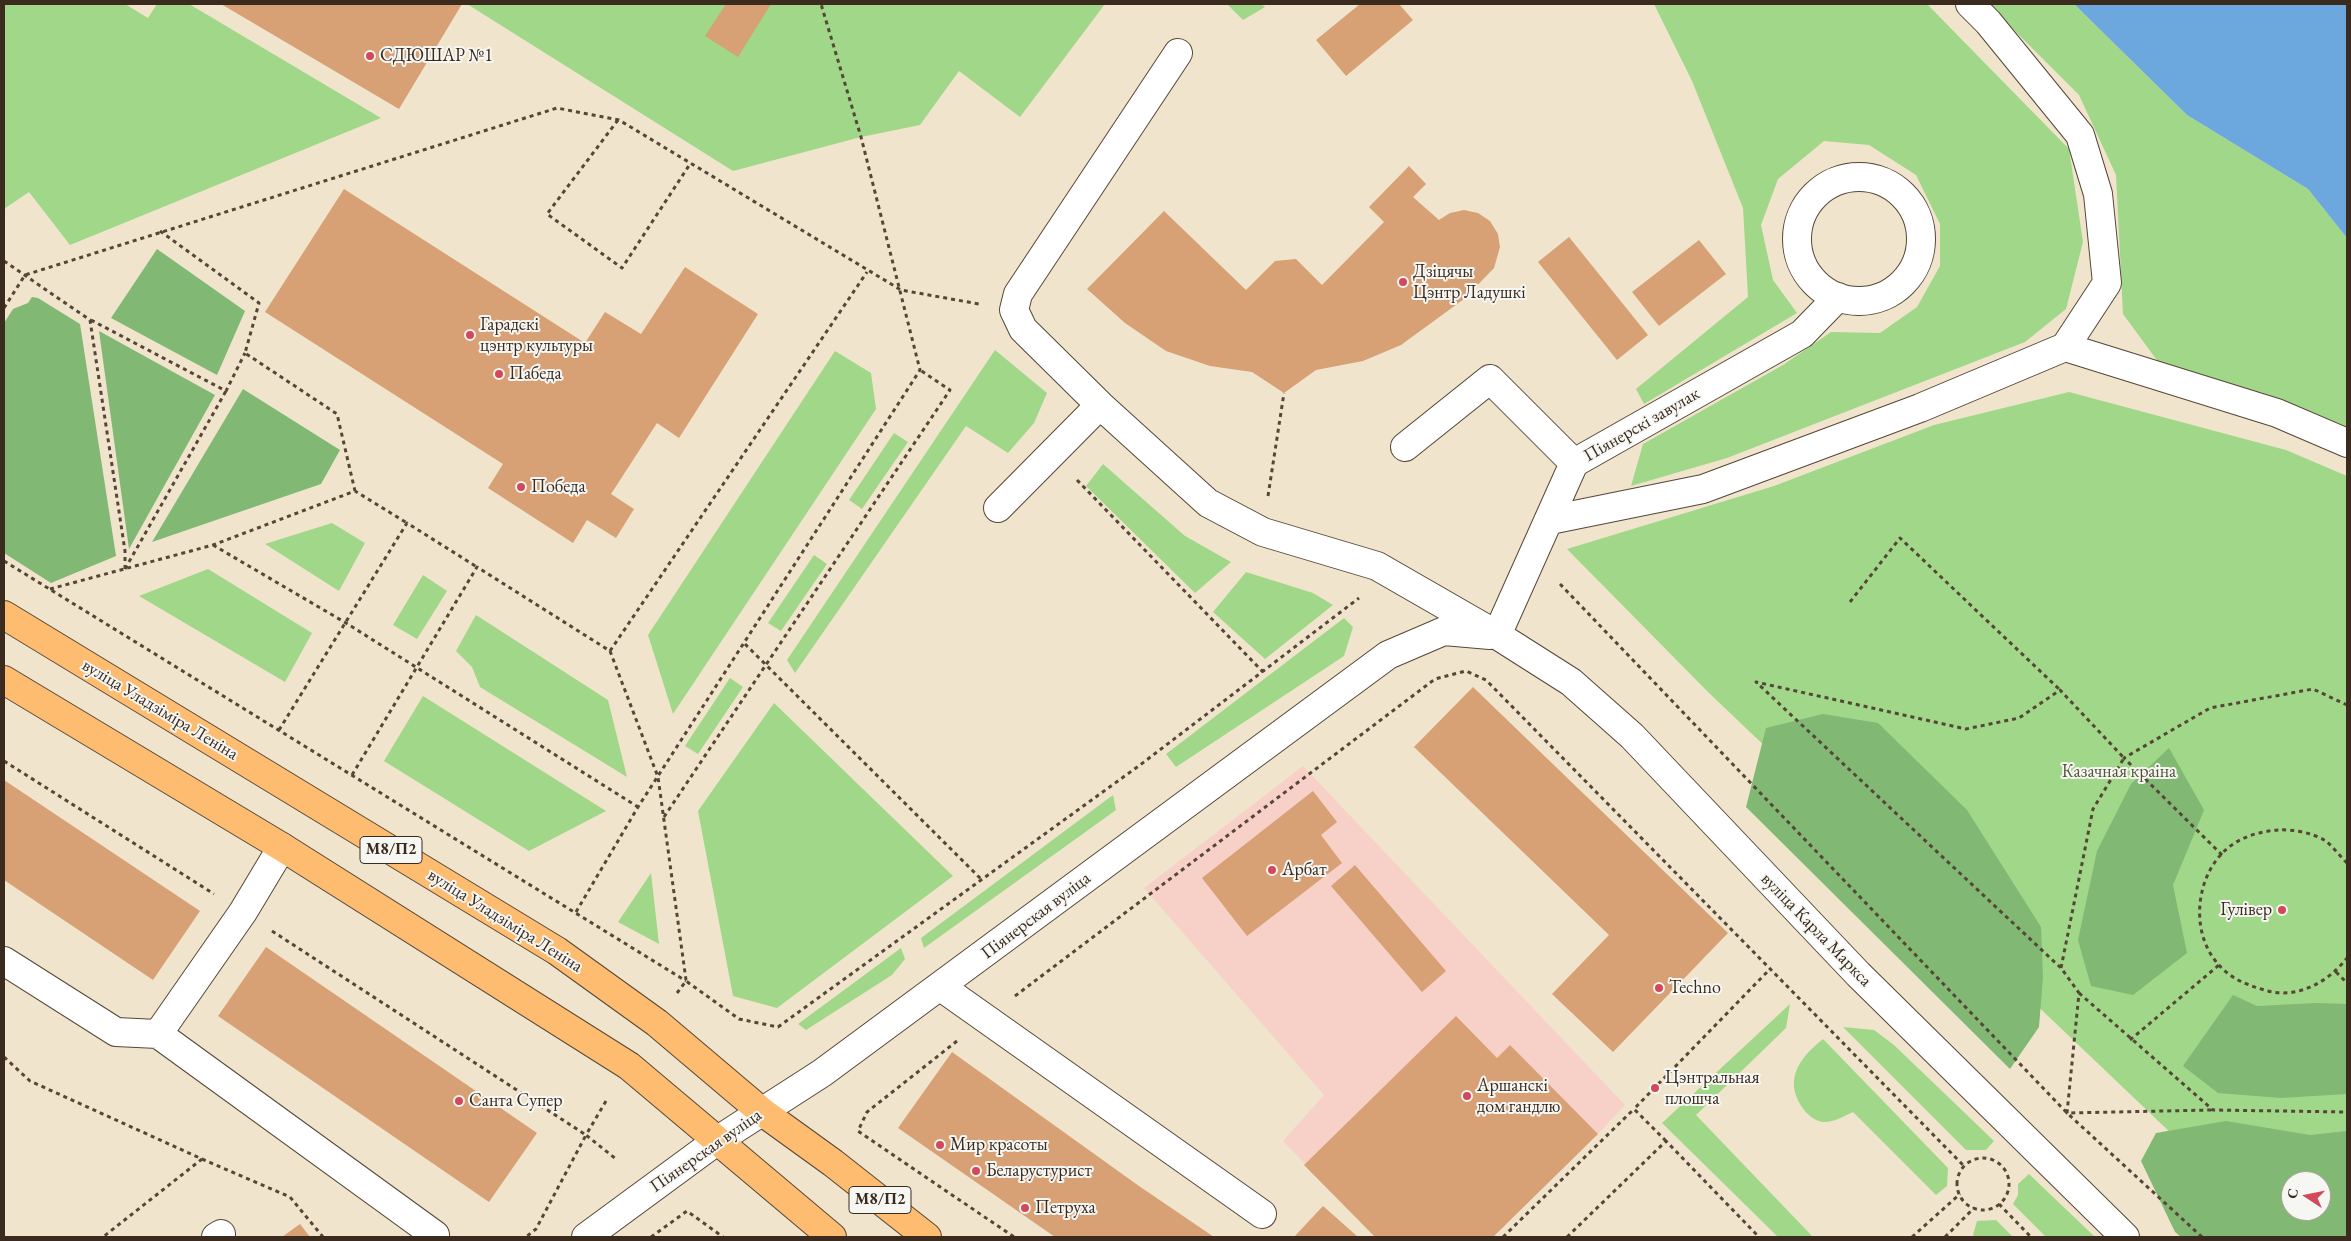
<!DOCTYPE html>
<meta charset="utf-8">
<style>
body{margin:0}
#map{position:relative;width:2351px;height:1241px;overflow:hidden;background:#f0e5cc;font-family:"EB Garamond",serif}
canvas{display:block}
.frame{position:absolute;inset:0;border:5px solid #3b2a1e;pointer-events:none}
.north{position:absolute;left:2281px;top:1171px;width:50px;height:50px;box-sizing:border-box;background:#f6f6f2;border:1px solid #aba49d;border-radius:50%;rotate:281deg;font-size:14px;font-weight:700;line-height:20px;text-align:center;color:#3b2a1e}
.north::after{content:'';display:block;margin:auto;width:18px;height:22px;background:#d1495b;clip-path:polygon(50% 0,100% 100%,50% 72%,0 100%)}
</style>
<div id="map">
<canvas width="2351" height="1241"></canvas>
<div class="frame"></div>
<div class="north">С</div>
</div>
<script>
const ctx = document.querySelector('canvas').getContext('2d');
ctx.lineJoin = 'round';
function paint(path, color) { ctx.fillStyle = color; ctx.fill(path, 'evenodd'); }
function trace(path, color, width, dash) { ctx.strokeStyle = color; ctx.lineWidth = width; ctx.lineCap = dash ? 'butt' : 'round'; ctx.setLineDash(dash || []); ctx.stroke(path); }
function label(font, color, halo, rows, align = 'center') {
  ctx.font = font + ' "EB Garamond",serif'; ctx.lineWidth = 4; ctx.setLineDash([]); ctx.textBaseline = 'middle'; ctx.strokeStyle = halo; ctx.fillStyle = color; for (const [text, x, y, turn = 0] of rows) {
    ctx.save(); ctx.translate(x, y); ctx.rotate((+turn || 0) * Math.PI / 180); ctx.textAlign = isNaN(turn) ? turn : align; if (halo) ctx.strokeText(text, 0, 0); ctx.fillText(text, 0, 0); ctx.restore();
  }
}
paint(new Path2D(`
 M 1303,766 L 1625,1105 L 1598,1134 L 1493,1237 L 1375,1237 L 1283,1141 L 1324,1095 L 1144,888 Z`), '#f7d1c7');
paint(new Path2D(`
 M 4,4 L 125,4 L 148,18 L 157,4 L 189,4 L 381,118 L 70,245 L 29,192 L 4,209 Z
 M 467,4 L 1105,4 L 1020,117 L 959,71 L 920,125 L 861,137 L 733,171 Z
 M 1227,4 L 1261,4 L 1265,7 L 1243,20 Z
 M 1654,4 L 1927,4 L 2069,149 L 2083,242 L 2066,309 L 2025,342 L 1727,458 L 1631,486 L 1643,444 L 1783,365 L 1831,332 L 1880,333 L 1917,307 L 1940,266 L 1940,224 L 1916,175 L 1869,145 L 1824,141 L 1778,179 L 1761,225 L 1773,280 L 1797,313 L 1644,404 L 1636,389 L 1748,297 L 1743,208 L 1692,81 Z
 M 1988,4 L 2074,4 L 2187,115 L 2308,189 L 2347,238 L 2347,431 L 2159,363 L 2123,314 L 2116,175 L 2079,95 Z
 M 995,350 L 1047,393 L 1034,423 L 1008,453 L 966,426 L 795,673 L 787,660 Z
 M 835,351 L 871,373 L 876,409 L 673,714 L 648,635 Z
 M 2069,392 L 2286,450 L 2347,476 L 2347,1237 L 2280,1237 L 1708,692 L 1567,549 L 1774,486 L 1934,425 ZM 2291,1181 L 2321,1181 L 2321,1211 L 2291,1211 Z
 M 894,433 L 908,442 L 862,509 L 849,500 Z
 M 1103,464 L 1185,536 L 1231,562 L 1195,593 L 1086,486 Z
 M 332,523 L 365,543 L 339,591 L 265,544 Z
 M 814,555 L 827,564 L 781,631 L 768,623 Z
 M 208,569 L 312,633 L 285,682 L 139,596 Z
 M 1246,572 L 1313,593 L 1333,605 L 1265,659 L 1213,612 Z
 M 423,575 L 447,591 L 417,639 L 393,625 Z
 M 476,615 L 608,700 L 627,777 L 480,687 L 472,667 L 456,651 Z
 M 1344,618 L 1353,627 L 1344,656 L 1176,767 L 1166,754 Z
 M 730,678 L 743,687 L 698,754 L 685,746 Z
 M 423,696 L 606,811 L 529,851 L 384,761 Z
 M 774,703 L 953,876 L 777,1008 L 733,996 L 698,811 Z
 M 1113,795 L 1116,810 L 924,948 L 921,938 Z
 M 651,873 L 659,944 L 618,922 Z
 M 901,948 L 905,959 L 892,975 L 806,1030 L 798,1024 Z
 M 1790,1004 L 1786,1028 L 1696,1115 L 1813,1237 L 1778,1237 L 1662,1123 Z
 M 1843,1027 L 1874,1030 L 1894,1045 L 1994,1141 L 1986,1150 L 1966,1150 Z
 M 1823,1039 L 1948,1168 L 1947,1186 L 1936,1195 L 1853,1112 C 1844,1116 1835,1122 1824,1122 C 1817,1122 1809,1116 1805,1111 C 1782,1082 1798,1059 1823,1039 Z
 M 2029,1174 L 2095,1237 L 2046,1237 L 2013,1204 L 2018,1195 L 2018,1184 Z
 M 1996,1220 L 2013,1237 L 1975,1237 L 1973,1235 L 1977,1221 Z`), '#a1d788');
paint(new Path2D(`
 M 157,249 L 245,311 L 217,375 L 111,318 Z
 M 32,297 L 38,298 L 80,324 L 116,556 L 51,583 L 4,553 L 4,323 L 13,309 L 28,303 Z
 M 99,331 L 215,395 L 129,549 Z
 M 243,389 L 340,450 L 321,484 L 152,542 Z
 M 1823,714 L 1878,723 L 1967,810 L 2041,927 L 2043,977 L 2039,1027 L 2010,1069 L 1746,807 L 1766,728 Z
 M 2169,748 L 2204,810 L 2173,885 L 2187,953 L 2133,995 L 2091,986 L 2078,940 L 2097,851 L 2131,784 Z
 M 2233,995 L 2257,1006 L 2317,1003 L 2347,1004 L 2347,1094 L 2281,1098 L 2218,1093 L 2183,1066 Z
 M 2226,1121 L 2310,1135 L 2347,1131 L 2347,1237 L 2181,1237 L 2175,1232 L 2141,1161 L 2156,1133 ZM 2291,1181 L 2321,1181 L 2321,1211 L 2291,1211 Z`), '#80b874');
paint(new Path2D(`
 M 2074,4 L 2347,4 L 2347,238 L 2308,189 L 2187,115 Z`), '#6ca7dd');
paint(new Path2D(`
 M 221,4 L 462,4 L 399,109 Z
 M 726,4 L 771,4 L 738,57 L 705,36 Z
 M 1360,4 L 1399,4 L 1413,20 L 1346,76 L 1316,40 Z
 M 1409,166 L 1426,184 L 1413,197 L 1439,220 L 1450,213 L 1464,210 L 1478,213 L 1490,221 L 1498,234 L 1500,247 L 1494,268 L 1464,299 L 1401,345 L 1363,361 L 1316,370 L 1284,393 L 1252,372 L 1210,366 L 1166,351 L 1125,323 L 1087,289 L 1164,211 L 1246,290 L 1275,261 L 1296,259 L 1322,285 L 1384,222 L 1369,207 Z
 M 344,189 L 585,343 L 605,312 L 641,334 L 685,267 L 758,314 L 679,438 L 657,423 L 611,494 L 634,509 L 616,538 L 587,520 L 573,543 L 488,488 L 503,464 L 265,312 Z
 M 1569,237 L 1648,335 L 1617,360 L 1538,262 Z
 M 1699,240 L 1726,274 L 1659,326 L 1632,292 Z
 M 1473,687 L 1728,933 L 1613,1052 L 1552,994 L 1609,935 L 1414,747 Z
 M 4,780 L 200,911 L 153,980 L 4,880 Z
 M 1313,791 L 1337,822 L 1321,835 L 1342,863 L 1247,936 L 1202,878 Z
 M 1355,865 L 1446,971 L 1422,992 L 1331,886 Z
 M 266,947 L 537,1133 L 489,1202 L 218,1016 Z
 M 1456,1016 L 1497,1058 L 1510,1045 L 1598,1134 L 1493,1237 L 1375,1237 L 1304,1165 Z
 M 952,1052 L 1139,1186 L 1214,1237 L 1055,1237 L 898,1128 Z
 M 1323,1206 L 1358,1237 L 1294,1237 Z
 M 300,1224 L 310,1237 L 282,1237 Z`), '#d7a075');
const minor = new Path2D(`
 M1797 239a62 62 0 1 1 124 0a62 62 0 1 1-124 0Z
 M 2065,347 L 2277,413 L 2347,443
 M 1100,405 L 1023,329 L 1014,310 L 1018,294 L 1178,53
 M 1405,447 L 1490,379 L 1574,463
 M 998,508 L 1100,405 L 1208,503 L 1263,532 L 1377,566 L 1497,635 L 1571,682 L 1632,736 L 1858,974 L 2125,1237
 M 1550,520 L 1703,489 L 1920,408 L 2065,347 L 2107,283 L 2098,194 L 2080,135 L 1988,22 L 1970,4
 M 1497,635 L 1574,463 L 1802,334 L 1838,297
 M 282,847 L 243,912 L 158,1034 L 435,1235
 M 4,961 L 116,1032 L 158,1034
 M 941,987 L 1262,1214
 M 216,1237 L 221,1234
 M 586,1237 L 718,1140 L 822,1073 L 1388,655 L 1444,631 L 1490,635`);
const major = new Path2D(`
 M 4,615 L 557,951 L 657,1023 L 761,1111 L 833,1163 L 927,1237
 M 4,680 L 282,847 L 629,1066 L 832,1237`);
trace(minor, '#564638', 30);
trace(major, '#564638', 30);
trace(new Path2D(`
 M 618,120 L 547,214 L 622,268 L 690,164
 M 160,231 L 259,303 L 245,353 L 337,414 L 355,491
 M 4,261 L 90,320 L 125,551 L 125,570
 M 4,308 L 25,275 L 557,108 L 619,120 L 901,290 L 979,304
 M 91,320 L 226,391 L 245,353
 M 1077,480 L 1263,672
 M 1268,496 L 1284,393
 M 213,545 L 346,623 L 638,807
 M 4,561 L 686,981
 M 125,569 L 226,391
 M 1560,584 L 2067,1113 L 2202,1237
 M 50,589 L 213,545 L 355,491 L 407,523
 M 1850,602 L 1900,538 L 2060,690
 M 745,644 L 982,880
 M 610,651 L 867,272
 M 279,730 L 407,523 L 477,567
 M 4,761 L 214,894
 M 352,775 L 477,567 L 610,651 L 658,777 L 686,980
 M 664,817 L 950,390 L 920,370
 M 2222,855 L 2124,758 L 2210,708 L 2313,689 L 2347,705
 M 2347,863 C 2340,856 2333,847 2326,841 C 2313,833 2293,829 2279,830 C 2262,831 2243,836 2229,847 C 2195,874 2189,933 2219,965 C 2232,980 2250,986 2268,991 C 2299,999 2329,981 2347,958
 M 576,912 L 638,807 L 920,370 L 861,137 L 821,4
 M 272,931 L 586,1135 L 536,1229 L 526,1237
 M 2061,968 L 2093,809 L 2124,758 L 2060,690 L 2019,718 L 1966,729 L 1756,682 L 2061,968 L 2079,993 L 2067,1113 L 2213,1110
 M 2336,972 L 2347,983
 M 677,993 L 686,981 L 739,1019 L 778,1027 L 1140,765 L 1359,598
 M 2079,993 L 2213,1110 L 2347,1112
 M 1015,996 L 1435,679 L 1466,671 L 1486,680 L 1964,1166
 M 2130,1040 L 2219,965
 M 957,1041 L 867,1112 L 858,1131 L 1014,1237
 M 4,1057 L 30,1081 L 202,1159 L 103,1237
 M 606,1101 L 586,1135 L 616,1159
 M 1666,1141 L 1634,1109 L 1770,969
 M1957 1184a26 26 0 1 1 52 0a26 26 0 1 1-52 0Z
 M 202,1159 L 290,1197 L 323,1237
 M 1999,1204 L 2031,1237
 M 651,1237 L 687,1211 L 723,1237
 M 1503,1237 L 1634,1109
 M 1567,1237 L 1666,1141 L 1759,1237
 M 1912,1237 L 1960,1194
 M 1945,1237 L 1974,1208`), '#564638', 3, [4, 4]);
trace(minor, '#fff', 28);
trace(major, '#febc70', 28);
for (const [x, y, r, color] of [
 [370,56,5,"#d1495b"],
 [1403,282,5,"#d1495b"],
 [470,335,5,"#d1495b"],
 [499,374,5,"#d1495b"],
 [521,487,5,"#d1495b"],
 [1272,870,5,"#d1495b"],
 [2282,910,5,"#d1495b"],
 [1659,988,5,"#d1495b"],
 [1655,1088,5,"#d1495b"],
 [1467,1096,5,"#d1495b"],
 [459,1101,5,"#d1495b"],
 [940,1145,5,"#d1495b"],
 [976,1171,5,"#d1495b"],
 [1025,1208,5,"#d1495b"]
]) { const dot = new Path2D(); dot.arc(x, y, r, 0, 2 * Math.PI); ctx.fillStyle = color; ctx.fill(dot); trace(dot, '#f6f6f2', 2); }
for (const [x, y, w] of [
 [391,850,62],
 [880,1200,62]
]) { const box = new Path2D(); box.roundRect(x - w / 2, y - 13.5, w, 27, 4); ctx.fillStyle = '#f6f6f2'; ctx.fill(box); trace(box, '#3b2a1e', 1); }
label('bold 16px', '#3b2a1e', null, [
 ["М8/П2",391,850],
 ["М8/П2",880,1200]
]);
label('18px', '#3b2a1e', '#f6f6f2', [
 ["СДЮШАР №1",380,56],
 ["Дзіцячы",1413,272],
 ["Цэнтр Ладушкі",1413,293],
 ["Гарадскі",480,325],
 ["цэнтр культуры",480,346],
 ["Пабеда",509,374],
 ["Победа",531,487],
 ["Арбат",1282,870],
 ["Гулівер",2272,910,"right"],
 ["Techno",1669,988],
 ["Цэнтральная",1665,1078],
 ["плошча",1665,1099],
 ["Аршанскі",1477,1086],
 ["дом гандлю",1477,1107],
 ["Санта Супер",469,1101],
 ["Мир красоты",950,1145],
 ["Беларустурист",986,1171],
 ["Петруха",1035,1208]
], 'left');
label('18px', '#3b2a1e', '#f6f6f2', [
 ["Піянерскі завулак",1642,425,-30],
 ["вуліца Уладзіміра Леніна",160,710,31],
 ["Піянерская вуліца",1036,916,-37],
 ["вуліца Уладзіміра Леніна",505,921,32],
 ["вуліца Карла Маркса",1816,930,46],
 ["Піянерская вуліца",706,1151,-35]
]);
label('18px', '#545538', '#f6f6f2', [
 ["Казачная краіна",2119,772]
]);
</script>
